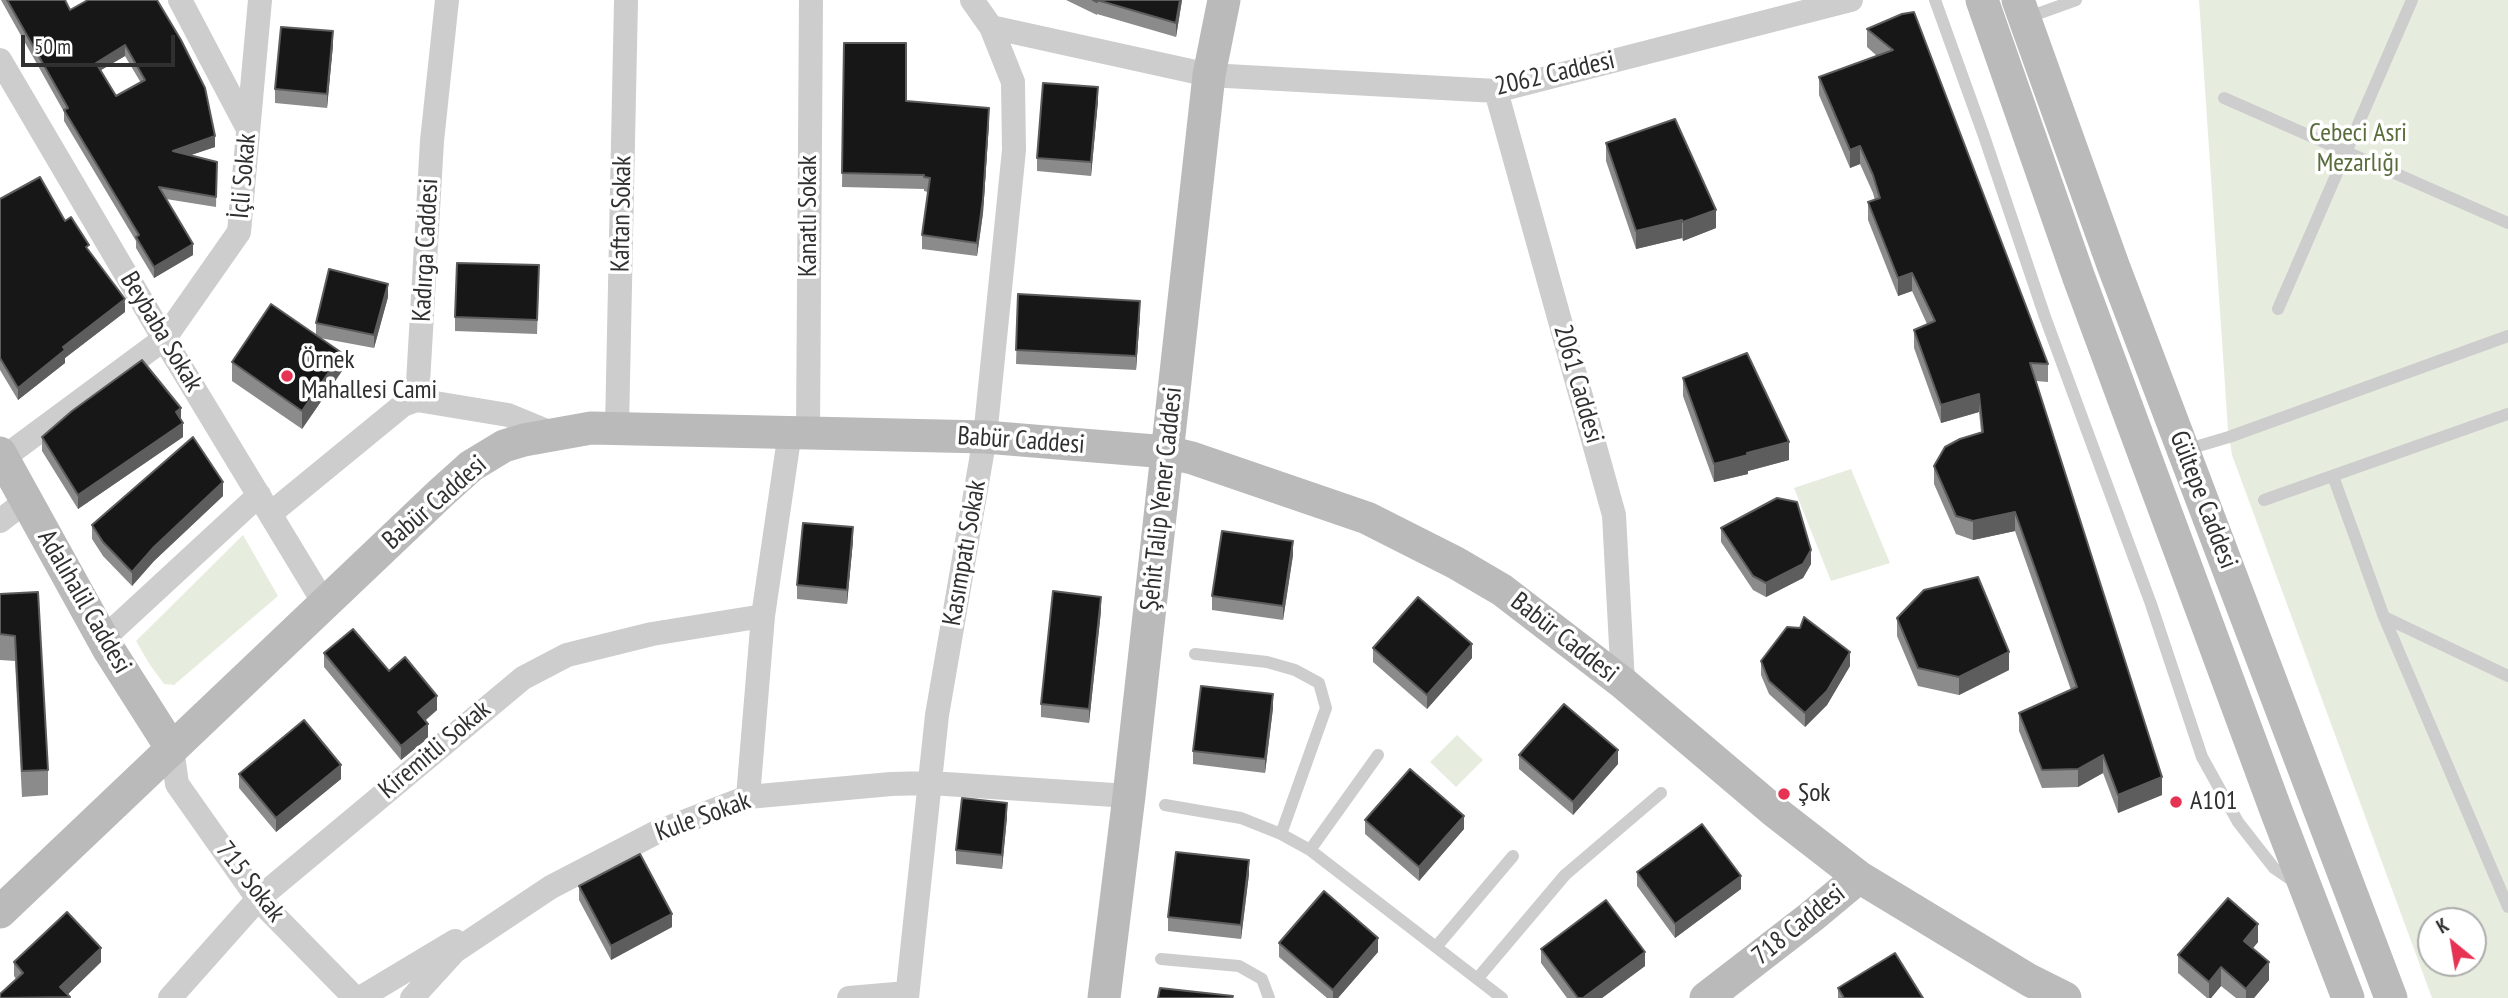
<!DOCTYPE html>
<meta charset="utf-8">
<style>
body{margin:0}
#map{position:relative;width:2508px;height:998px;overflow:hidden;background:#fff;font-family:"PT Sans Narrow",sans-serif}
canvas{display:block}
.north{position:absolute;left:2417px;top:907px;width:70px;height:70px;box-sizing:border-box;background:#fff;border:2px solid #acacac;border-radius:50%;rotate:330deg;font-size:19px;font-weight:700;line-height:28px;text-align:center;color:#303030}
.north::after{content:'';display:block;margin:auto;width:24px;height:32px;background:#e63253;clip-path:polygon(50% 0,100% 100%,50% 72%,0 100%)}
.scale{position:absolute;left:21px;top:35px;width:154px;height:32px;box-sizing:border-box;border:4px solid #303030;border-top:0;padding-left:9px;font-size:21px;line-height:24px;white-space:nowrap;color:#303030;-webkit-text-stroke:5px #fff;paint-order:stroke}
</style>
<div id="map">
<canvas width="2508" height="998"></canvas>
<div class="north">K</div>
<div class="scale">50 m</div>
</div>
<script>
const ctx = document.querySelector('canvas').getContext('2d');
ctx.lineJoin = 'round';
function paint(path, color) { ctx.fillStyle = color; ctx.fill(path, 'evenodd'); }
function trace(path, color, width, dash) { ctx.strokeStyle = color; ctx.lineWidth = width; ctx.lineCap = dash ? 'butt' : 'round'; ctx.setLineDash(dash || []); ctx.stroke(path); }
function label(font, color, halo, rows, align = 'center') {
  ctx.font = font + ' "PT Sans Narrow",sans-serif'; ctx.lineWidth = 7; ctx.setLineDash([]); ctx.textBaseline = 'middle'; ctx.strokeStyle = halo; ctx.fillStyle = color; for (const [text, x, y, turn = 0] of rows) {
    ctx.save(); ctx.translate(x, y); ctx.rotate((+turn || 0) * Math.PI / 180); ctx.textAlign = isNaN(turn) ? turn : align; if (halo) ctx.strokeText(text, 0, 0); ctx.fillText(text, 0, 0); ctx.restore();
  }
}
paint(new Path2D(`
 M 2199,0 L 2508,0 L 2508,998 L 2432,998 L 2232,455 L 2228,430 ZM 2431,921 L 2473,921 L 2473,963 L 2431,963 Z
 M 1851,469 L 1890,563 L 1831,581 L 1794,488 Z
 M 243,535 L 278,596 L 174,685 L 164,684 L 150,665 L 136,641 Z
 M 1457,735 L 1483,760 L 1456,787 L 1430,762 Z`), '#e7edde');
trace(new Path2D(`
 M 1935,0 L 1984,136 L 2045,317 L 2151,604 L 2202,757 L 2238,822 L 2274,868 L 2296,883
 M 2026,18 L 2076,0
 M 2224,98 L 2508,223
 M 2278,309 L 2412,0
 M 2185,450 L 2229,437 L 2508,336
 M 2333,476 L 2384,617 L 2508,907
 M 2264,500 L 2508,414
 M 2384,617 L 2508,676
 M 1195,654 L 1267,662 L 1295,670 L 1319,683 L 1326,708 L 1281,834
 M 1165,805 L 1241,818 L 1281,834 L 1310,850 L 1502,998
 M 1310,850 L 1378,755
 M 1436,947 L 1513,856
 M 1161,959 L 1239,966 L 1262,979 L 1269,998
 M 1477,979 L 1565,875 L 1661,793`), '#cdcdcd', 12);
trace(new Path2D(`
 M 180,0 L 248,129
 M 991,27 L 1209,75 L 1496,91 L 1851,0
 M 0,60 L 164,339 L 324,603
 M 1496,91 L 1614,515 L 1623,683
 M 417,400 L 432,141 L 447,0
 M 417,400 L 508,415 L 554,434
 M 617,428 L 626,0
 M 808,432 L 811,0
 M 3,458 L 164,339 L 239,232 L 260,0
 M 270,514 L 403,405 L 417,400
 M 0,521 L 26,501
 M 103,639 L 259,495
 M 172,749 L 177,784 L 258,899 L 355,998
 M 748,797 L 763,616 L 790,432
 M 170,998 L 258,899 L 523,678 L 567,655 L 652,634 L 763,616
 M 360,998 L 455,941
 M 412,998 L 455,951 L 551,887 L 655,833 L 748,797 L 891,784 L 930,783 L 1129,796
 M 849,998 L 907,993
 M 907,998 L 937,715 L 985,437 L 1014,150 L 1013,82 L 991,27 L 972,0`), '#cdcdcd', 24);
trace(new Path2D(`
 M 1982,0 L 2079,278 L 2277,813 L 2348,998
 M 2018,0 L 2113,265 L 2391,998
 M 0,453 L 109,650 L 172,749
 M 0,912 L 441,493 L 471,466 L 504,446 L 524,440 L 591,428 L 985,437 L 1167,452 L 1192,458 L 1367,518 L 1456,563 L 1502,590 L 1623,683 L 1774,811 L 1859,877 L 2029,980 L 2065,998
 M 1104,998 L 1129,796 L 1209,75 L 1224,0
 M 1706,998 L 1811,917 L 1859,877`), '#bababa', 33);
paint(new Path2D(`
 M 1,0 L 65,0 L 70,10 L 88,0 L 215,147 L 191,155 L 217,162 L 216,207 L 166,199 L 193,255 L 154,278 L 136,248 L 136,241 L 64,121 L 64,112 ZM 125,56 L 141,83 L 116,96 L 101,70 Z
 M 1066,0 L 1182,0 L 1176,37 L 1097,14 L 1097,15 Z
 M 1902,14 L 2048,364 L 2048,382 L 2036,381 L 2162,795 L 2118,813 L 2103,773 L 2078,787 L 2042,788 L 2019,731 L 2019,713 L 2071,690 L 2015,531 L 1973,540 L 1956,534 L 1934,484 L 1934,466 L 1981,432 L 1979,412 L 1941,423 L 1914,348 L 1914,330 L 1927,324 L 1912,291 L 1898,296 L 1868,220 L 1868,202 L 1875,200 L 1873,193 L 1860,164 L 1850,168 L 1819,95 L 1819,77 L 1877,56 L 1867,47 L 1867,29 Z
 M 844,43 L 906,101 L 989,122 L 983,213 L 977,256 L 922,249 L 922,235 L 928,192 L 924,191 L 924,189 L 842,187 Z
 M 333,45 L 327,108 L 275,103 L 275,89 Z
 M 1098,101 L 1091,176 L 1037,171 L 1037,158 Z
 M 1606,143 L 1716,228 L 1683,241 L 1682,238 L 1636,249 L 1606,161 Z
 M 0,199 L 65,221 L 89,251 L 125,312 L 65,358 L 65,363 L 18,400 L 0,370 Z
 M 539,279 L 537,334 L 455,331 L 455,317 Z
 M 1018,294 L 1140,314 L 1136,370 L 1016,364 Z
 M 388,297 L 374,348 L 320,338 L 342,371 L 302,429 L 232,381 L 232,362 L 316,335 L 316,323 Z
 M 1683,378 L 1789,460 L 1748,471 L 1748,474 L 1714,482 L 1683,396 Z
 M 181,419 L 183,437 L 78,509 L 42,451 L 42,437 Z
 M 223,496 L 154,561 L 132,586 L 103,556 L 92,539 L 92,525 Z
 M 1721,528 L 1811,564 L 1803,578 L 1766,597 L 1753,590 L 1721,542 Z
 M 853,541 L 847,604 L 797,599 L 797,585 Z
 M 1293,555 L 1283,620 L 1212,610 L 1212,596 Z
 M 38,592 L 48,770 L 48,795 L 22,797 L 15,661 L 0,660 L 0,594 Z
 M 1101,611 L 1089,723 L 1041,717 L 1041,704 Z
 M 1897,618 L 2009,670 L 1959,695 L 1918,686 L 1897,636 Z
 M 1373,648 L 1472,658 L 1427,709 L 1373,662 Z
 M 324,653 L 389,671 L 437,710 L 425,721 L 428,738 L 401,760 L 324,667 Z
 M 1761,661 L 1850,666 L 1827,705 L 1805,727 L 1769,694 L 1761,675 Z
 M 1273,708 L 1265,773 L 1193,764 L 1193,751 Z
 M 1519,755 L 1618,764 L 1573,815 L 1519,769 Z
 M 239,774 L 341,779 L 276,832 L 239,788 Z
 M 1007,817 L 1002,869 L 956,864 L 956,850 Z
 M 1365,820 L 1464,829 L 1419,881 L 1365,834 Z
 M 1637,872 L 1741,889 L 1675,938 L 1637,886 Z
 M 1249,874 L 1241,939 L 1168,931 L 1168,917 Z
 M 579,886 L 672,927 L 611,960 L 579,900 Z
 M 2258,942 L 2253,948 L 2269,980 L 2254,998 L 2236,998 L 2221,986 L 2211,998 L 2207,998 L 2178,973 L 2178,955 Z
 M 1279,943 L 1378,952 L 1338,998 L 1327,998 L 1279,957 Z
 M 1541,949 L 1645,966 L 1602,998 L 1567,998 L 1541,963 Z
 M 14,962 L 101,962 L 67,995 L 70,998 L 16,979 L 14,976 Z
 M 1838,988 L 1923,998 L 1838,998 Z`), '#8b8b8b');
paint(new Path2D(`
 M 1180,0 L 1182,0 L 1176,37 L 1176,23 Z
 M 333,31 L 333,45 L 327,108 L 327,94 Z
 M 125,45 L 125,56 L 96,73 L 96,63 Z
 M 1098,87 L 1098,101 L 1091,176 L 1091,162 Z
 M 989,108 L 989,122 L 983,213 L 977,256 L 977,243 Z
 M 215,136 L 215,147 L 173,161 L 173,151 Z
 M 1860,146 L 1860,164 L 1850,168 L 1850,150 Z
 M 1716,210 L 1716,228 L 1683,241 L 1683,222 Z
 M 1682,220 L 1682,238 L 1636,249 L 1636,231 Z
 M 193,244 L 193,255 L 154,278 L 154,267 Z
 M 1912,273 L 1912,291 L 1898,296 L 1898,278 Z
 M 388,284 L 388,297 L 374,348 L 374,335 Z
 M 125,299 L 125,312 L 65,358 L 65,363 L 18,400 L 18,388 L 63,347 Z
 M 1140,301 L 1140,314 L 1136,370 L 1136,356 Z
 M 342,353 L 342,371 L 302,429 L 302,411 Z
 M 1979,394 L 1979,412 L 1941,423 L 1941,405 Z
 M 181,408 L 181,422 L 176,412 Z
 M 183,423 L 183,437 L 78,509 L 78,495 Z
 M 1789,442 L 1789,460 L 1748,471 L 1748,474 L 1714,482 L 1714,464 L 1747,453 Z
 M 223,482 L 223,496 L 154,561 L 132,586 L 132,572 L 154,547 Z
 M 2015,512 L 2015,531 L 1973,540 L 1973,521 Z
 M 853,527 L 853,541 L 847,604 L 847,590 Z
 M 1293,541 L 1293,555 L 1283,620 L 1283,606 Z
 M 1811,550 L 1811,564 L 1803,578 L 1766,597 L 1766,583 Z
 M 1101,597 L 1101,611 L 1089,723 L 1089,709 Z
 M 1472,644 L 1472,658 L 1427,709 L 1427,695 Z
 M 1850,652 L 1850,666 L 1827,705 L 1805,727 L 1805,713 Z
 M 2009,652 L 2009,670 L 1959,695 L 1959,677 Z
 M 1273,694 L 1273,708 L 1265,773 L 1265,759 Z
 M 437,696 L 437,710 L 418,726 L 418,712 Z
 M 428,724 L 428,738 L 401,760 L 401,746 Z
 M 1618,750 L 1618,764 L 1573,815 L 1573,802 Z
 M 2103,755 L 2103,773 L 2078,787 L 2078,769 Z
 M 341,765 L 341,779 L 276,832 L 276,818 Z
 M 2162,777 L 2162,795 L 2118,813 L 2118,795 Z
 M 1007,803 L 1007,817 L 1002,869 L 1002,855 Z
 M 1464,816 L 1464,829 L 1419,881 L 1419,867 Z
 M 1249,860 L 1249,874 L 1241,939 L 1241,925 Z
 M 1741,876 L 1741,889 L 1675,938 L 1675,924 Z
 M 672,914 L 672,927 L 611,960 L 611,946 Z
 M 2258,924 L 2258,942 L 2244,959 L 2244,941 Z
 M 1378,938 L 1378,952 L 1338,998 L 1333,998 L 1333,990 Z
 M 101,948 L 101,962 L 64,998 L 60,987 Z
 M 1645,952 L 1645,966 L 1602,998 L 1583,998 Z
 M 2269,962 L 2269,980 L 2254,998 L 2246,998 L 2246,989 Z
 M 2221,967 L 2221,986 L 2211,998 L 2209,998 L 2209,982 Z`), '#5d5d5d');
const building = new Path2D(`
 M 7,0 L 65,0 L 70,10 L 88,0 L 157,0 L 181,40 L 205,88 L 215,136 L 173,151 L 217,162 L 216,197 L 159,187 L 193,244 L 154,267 L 136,237 L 139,235 L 64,110 L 68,108 ZM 125,45 L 145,80 L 116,96 L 96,63 Z
 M 1093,0 L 1180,0 L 1176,23 L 1097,0 L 1097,2 Z
 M 1914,12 L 2048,364 L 2030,363 L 2162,777 L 2118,795 L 2103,755 L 2078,769 L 2042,770 L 2019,713 L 2077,687 L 2015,512 L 1973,521 L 1956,516 L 1934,466 L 1945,447 L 1960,439 L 1983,432 L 1979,394 L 1941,405 L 1914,330 L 1935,321 L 1912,273 L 1898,278 L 1868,202 L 1880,198 L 1873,175 L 1860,146 L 1850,150 L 1819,77 L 1893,50 L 1867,29 L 1902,14 Z
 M 281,27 L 333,31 L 327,94 L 275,89 Z
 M 844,43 L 906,43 L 906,101 L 989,108 L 983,199 L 977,243 L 922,235 L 930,178 L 924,177 L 924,175 L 842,173 Z
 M 1043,83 L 1098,87 L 1091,162 L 1037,158 Z
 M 1675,119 L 1716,210 L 1683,222 L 1682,220 L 1636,231 L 1606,143 Z
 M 40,177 L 65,221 L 71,217 L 89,245 L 86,247 L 125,299 L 63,347 L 65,350 L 18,388 L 0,358 L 0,199 Z
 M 457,263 L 539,265 L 537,320 L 455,317 Z
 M 329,269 L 388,284 L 374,335 L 316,323 Z
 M 1018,294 L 1140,301 L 1136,356 L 1016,350 Z
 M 271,304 L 342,353 L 302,411 L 232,362 Z
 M 1747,353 L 1789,442 L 1747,453 L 1748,455 L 1714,464 L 1683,378 Z
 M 142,360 L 181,408 L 176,412 L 183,423 L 78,495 L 42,437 L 72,411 Z
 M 193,437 L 223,482 L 154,547 L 132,572 L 103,542 L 92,525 Z
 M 1777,498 L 1797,502 L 1811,550 L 1803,564 L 1766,583 L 1753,576 L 1721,528 Z
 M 803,523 L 853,527 L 847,590 L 797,585 Z
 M 1222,531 L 1293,541 L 1283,606 L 1212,596 Z
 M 1978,577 L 2009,652 L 1959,677 L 1918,668 L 1897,618 L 1924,590 Z
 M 1053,591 L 1101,597 L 1089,709 L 1041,704 Z
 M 38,592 L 48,770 L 22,771 L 15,636 L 0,634 L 0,594 Z
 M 1418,597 L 1472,644 L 1427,695 L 1373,648 Z
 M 1804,617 L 1850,652 L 1827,691 L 1805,713 L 1769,681 L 1761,661 L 1787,627 L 1800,628 Z
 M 353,629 L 389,671 L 405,657 L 437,696 L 418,712 L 428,724 L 401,746 L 324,653 Z
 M 1201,686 L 1273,694 L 1265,759 L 1193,751 Z
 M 1564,704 L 1618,750 L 1573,802 L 1519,755 Z
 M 304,720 L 341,765 L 276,818 L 239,774 Z
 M 1410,769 L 1464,816 L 1419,867 L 1365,820 Z
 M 962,798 L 1007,803 L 1002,855 L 956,850 Z
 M 1702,824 L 1741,876 L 1675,924 L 1637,872 Z
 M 1176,852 L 1249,860 L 1241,925 L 1168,917 Z
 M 640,854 L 672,914 L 611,946 L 579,886 Z
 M 1324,891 L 1378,938 L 1333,990 L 1279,943 Z
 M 2228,898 L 2258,924 L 2244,941 L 2269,962 L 2246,989 L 2221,967 L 2209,982 L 2178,955 Z
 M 1606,900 L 1645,952 L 1583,998 L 1578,998 L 1541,949 Z
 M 67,912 L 101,948 L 60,987 L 70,997 L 0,998 L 0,994 L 23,973 L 14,962 Z
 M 1895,953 L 1923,998 L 1844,998 L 1838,988 Z
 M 1160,988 L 1233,996 L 1232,998 L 1158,998 Z`);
paint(building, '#171717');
trace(building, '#5d5d5d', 2);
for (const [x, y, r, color] of [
 [287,376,7,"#e63253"],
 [1784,794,7,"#e63253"],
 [2176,802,7,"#e63253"]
]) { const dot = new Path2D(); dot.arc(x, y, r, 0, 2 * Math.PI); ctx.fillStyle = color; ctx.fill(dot); trace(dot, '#fff', 2.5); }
label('26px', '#303030', '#fff', [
 ["2062 Caddesi",1555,74,-13],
 ["İçli Sokak",244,176,-85],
 ["Kaftan Sokak",622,214,-89],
 ["Kanatlı Sokak",809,216,-90],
 ["Kadırga Caddesi",426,250,-87],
 ["Beybaba Sokak",161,332,59],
 ["2061 Caddesi",1578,384,74],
 ["Babür Caddesi",1021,441,4],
 ["Şehit Talip Yener Caddesi",1162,499,-84],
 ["Gültepe Caddesi",2203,500,69],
 ["Babür Caddesi",435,503,-41],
 ["Kasımpatı Sokak",965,553,-80],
 ["Adalıhalil Caddesi",84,602,60],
 ["Babür Caddesi",1564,638,38],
 ["Kiremitli Sokak",435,750,-40],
 ["Kule Sokak",703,817,-20],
 ["715 Sokak",250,882,52],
 ["718 Caddesi",1799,925,-39]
]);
label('26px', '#586c3c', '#fff', [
 ["Cebeci Asri",2358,134],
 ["Mezarlığı",2358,164]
]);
label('26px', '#303030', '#fff', [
 ["Örnek",301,361],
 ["Mahallesi Cami",301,391],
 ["Şok",1798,794],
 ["A101",2190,802]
], 'left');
</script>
